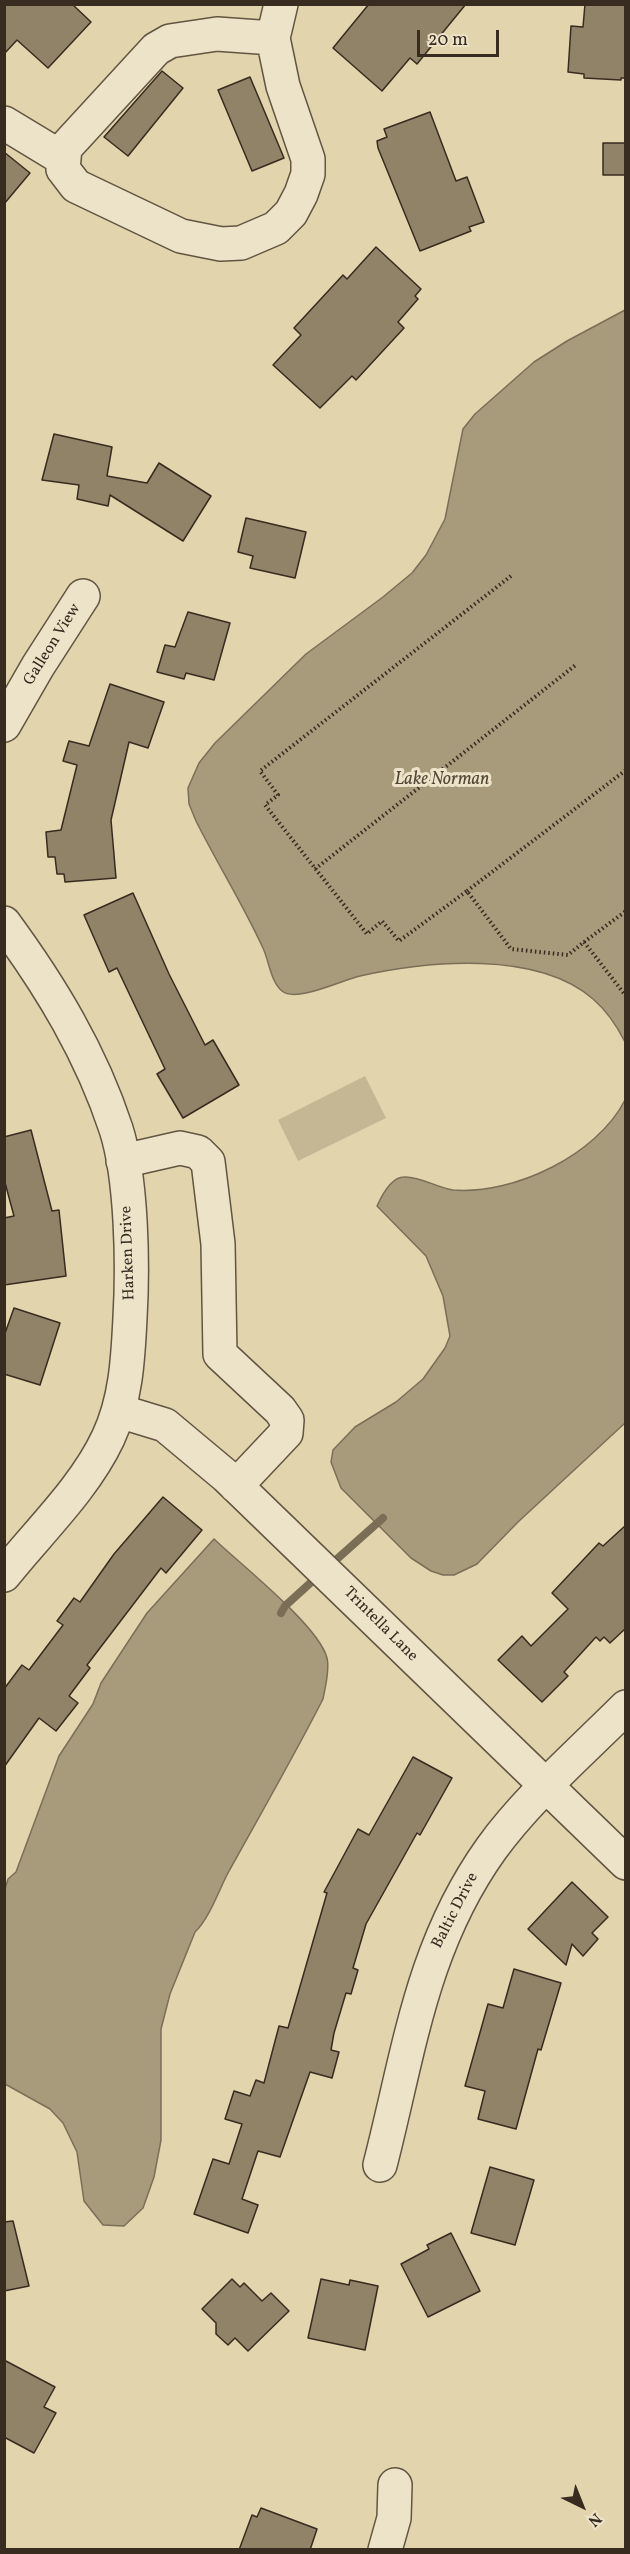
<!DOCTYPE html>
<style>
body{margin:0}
#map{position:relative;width:630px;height:2554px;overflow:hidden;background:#e2d4ac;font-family:Vollkorn,serif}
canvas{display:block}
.frame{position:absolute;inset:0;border:6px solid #382b1f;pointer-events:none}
.north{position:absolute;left:552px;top:2476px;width:60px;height:60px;-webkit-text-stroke:4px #ece3c9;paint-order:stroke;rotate:137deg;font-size:16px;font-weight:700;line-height:24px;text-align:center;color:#382b1f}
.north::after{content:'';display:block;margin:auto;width:21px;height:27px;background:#382b1f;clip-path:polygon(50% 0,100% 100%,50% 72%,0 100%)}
.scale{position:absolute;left:417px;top:30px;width:82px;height:27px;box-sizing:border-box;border:3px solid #382b1f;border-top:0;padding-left:8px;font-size:18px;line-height:21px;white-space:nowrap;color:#382b1f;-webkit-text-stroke:4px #ece3c9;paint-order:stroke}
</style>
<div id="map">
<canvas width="630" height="2554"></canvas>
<div class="frame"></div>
<div class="north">N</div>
<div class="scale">20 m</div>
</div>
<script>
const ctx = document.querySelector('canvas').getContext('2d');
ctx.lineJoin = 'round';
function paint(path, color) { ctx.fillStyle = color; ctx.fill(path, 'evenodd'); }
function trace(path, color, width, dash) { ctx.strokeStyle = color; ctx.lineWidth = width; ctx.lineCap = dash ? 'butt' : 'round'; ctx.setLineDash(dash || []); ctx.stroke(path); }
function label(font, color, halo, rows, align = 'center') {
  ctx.font = font + ' Vollkorn,serif'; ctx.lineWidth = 6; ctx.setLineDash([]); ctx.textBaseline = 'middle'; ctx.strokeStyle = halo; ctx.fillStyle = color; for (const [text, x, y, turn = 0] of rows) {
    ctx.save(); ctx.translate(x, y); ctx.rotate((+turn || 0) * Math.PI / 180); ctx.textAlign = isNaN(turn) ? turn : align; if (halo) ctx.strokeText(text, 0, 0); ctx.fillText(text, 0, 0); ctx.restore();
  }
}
paint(new Path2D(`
 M 365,1076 L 386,1118 L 298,1161 L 278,1120 Z`), '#c5b794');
const water = new Path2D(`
 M 625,310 L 625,1042 C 617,1026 607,1011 593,999 C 537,950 427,961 360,976 C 342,980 296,1003 282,991 C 270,981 269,959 262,946 C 242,903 217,863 196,821 L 189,804 L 188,788 L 199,763 L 215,743 L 306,654 L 383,597 L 412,573 L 426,555 L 445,519 L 463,429 L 475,414 L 534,362 L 567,341 Z
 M 625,1100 L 625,1423 L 518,1522 L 477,1564 L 454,1575 L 443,1575 L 431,1571 L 411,1558 L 341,1488 L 331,1462 L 333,1450 L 355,1427 L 396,1402 L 423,1379 L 445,1348 L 450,1336 L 443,1296 L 426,1256 L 377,1206 C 382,1195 391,1177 404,1177 C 420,1176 437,1188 453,1190 C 514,1195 597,1155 625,1100 Z
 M 214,1539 C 240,1564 319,1626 327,1658 C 330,1670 325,1688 323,1699 C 293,1758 260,1815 228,1873 C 219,1890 209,1919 195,1932 L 170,1994 L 161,2029 L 161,2140 L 154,2177 L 143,2208 L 124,2226 L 103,2225 L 84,2201 L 77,2152 L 63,2123 L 50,2109 L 5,2084 L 5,1889 L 8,1879 L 16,1872 L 59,1756 L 93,1704 L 101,1683 L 147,1613 Z`);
paint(water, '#a89b7c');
trace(water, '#7b6e57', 1.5);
trace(new Path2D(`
 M 328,1567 L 383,1518
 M 281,1613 L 285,1606 L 318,1576`), '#7b6e57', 8);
const building = new Path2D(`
 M 4,4 L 72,4 L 91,22 L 48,68 L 17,40 L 4,54 Z
 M 369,4 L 466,4 L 417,64 L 410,58 L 382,91 L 333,48 Z
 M 585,4 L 626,4 L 626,78 L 621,78 L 621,80 L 584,78 L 584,74 L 568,72 L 571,26 L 583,27 Z
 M 162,71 L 183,88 L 128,156 L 104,137 Z
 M 250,77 L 284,158 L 252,171 L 218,90 Z
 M 430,112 L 456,181 L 467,177 L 484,222 L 469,227 L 471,231 L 420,251 L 378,148 L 377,141 L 387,137 L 384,129 Z
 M 603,143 L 626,143 L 626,175 L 603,175 Z
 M 4,152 L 30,173 L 4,204 Z
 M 376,247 L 421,289 L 415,296 L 418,299 L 398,322 L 404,328 L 356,380 L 352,376 L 320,408 L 273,365 L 301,335 L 294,328 L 343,275 L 347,279 Z
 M 54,434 L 112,447 L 107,476 L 147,483 L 159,463 L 211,496 L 183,541 L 110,495 L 108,506 L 77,499 L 79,485 L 42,480 Z
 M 246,518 L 306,532 L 295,578 L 250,568 L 253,556 L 238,552 Z
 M 188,612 L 230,623 L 214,680 L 186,673 L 184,679 L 157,672 L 165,645 L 175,647 Z
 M 110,684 L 164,702 L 148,748 L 129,742 L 111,820 L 116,878 L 65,882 L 64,874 L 57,874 L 55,857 L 48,857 L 46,832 L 61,830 L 77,765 L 63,761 L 69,741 L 89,746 Z
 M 133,893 L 169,974 L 205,1045 L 213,1040 L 239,1085 L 183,1118 L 157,1074 L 165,1069 L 117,968 L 109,972 L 84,915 Z
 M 31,1130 L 52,1211 L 59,1210 L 66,1276 L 4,1285 L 4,1218 L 14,1216 L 4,1179 L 4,1137 Z
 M 14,1308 L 60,1323 L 40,1385 L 4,1374 L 4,1336 Z
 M 163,1497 L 202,1530 L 166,1573 L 161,1568 L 87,1665 L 90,1668 L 69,1696 L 78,1703 L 56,1731 L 39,1718 L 4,1767 L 4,1689 L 22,1665 L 29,1670 L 63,1625 L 57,1621 L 74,1598 L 80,1602 L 114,1554 Z
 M 626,1525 L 626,1628 L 610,1643 L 604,1637 L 600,1641 L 596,1637 L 564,1672 L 568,1676 L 542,1702 L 498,1660 L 522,1636 L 531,1646 L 568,1609 L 552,1593 L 599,1543 L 603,1546 Z
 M 413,1757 L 452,1778 L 420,1835 L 417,1833 L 366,1924 L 353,1968 L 358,1970 L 351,1994 L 346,1993 L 334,2033 L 331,2050 L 339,2052 L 332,2078 L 310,2072 L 280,2157 L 258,2151 L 242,2199 L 258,2205 L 248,2233 L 194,2214 L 213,2159 L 229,2164 L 242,2124 L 225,2119 L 234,2091 L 250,2096 L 256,2080 L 264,2083 L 279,2026 L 288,2028 L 327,1893 L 324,1892 L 358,1829 L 369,1835 Z
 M 572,1882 L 608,1917 L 592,1933 L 598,1939 L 583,1956 L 572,1944 L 566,1965 L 528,1929 Z
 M 514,1969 L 561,1983 L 541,2050 L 538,2049 L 516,2129 L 478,2119 L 485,2091 L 465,2086 L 488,2004 L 503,2008 Z
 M 490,2167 L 534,2180 L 515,2245 L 471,2233 Z
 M 13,2221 L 29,2286 L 4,2291 L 4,2222 Z
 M 451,2233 L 480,2291 L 428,2317 L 401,2264 L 429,2249 L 427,2245 Z
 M 232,2279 L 240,2287 L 244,2283 L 262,2301 L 271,2293 L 289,2311 L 248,2351 L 235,2338 L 228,2345 L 216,2334 L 216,2323 L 202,2309 Z
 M 321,2279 L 349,2285 L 350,2280 L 378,2286 L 365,2350 L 308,2338 Z
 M 4,2360 L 55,2387 L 44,2407 L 56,2413 L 34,2453 L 4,2437 Z
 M 261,2508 L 317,2529 L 310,2550 L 239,2550 L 252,2515 L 257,2517 Z`);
paint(building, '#908368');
trace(building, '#382b1f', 1.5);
const minor = new Path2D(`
 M 217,34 L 273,38 L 283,86 L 308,159 L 308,174 L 301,194 L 291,213 L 276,228 L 241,243 L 221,244 L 181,236 L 76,186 L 63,169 L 65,148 L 156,49 L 170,41 Z
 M 273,38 L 281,4
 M 4,123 L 62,158
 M 4,725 L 38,666 L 83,596
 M 4,923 C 51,987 91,1053 116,1129 C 132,1179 133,1266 130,1318 C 128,1359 126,1400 108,1438 C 84,1489 39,1531 4,1575
 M 123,1161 L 180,1148 L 198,1152 L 208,1162 L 218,1244 L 220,1354 L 280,1410 L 287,1420 L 286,1433 L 236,1486
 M 119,1411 L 165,1425 L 226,1476 L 626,1863
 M 380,2165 C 409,2053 421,1947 491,1849 C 526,1800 582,1751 626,1707
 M 385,2550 L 394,2518 L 395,2485`);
trace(minor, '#625542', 36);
trace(new Path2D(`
 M 511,576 L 260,771 L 278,795 L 265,805 L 367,934 L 382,921 L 399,941 L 467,891 L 511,949 L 568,955 L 584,942 L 626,996
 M 315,869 L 577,664
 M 467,891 L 626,770
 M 584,942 L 626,911`), '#382b1f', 4, [1.5, 3]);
trace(minor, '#ece3c9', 33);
label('16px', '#382b1f', '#ece3c9', [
 ["Galleon View",53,645,-58],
 ["Harken Drive",129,1253,-92],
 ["Trintella Lane",380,1625,45],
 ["Baltic Drive",456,1911,-63]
]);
label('italic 18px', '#544736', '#ece3c9', [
 ["Lake Norman",442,781]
]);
</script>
